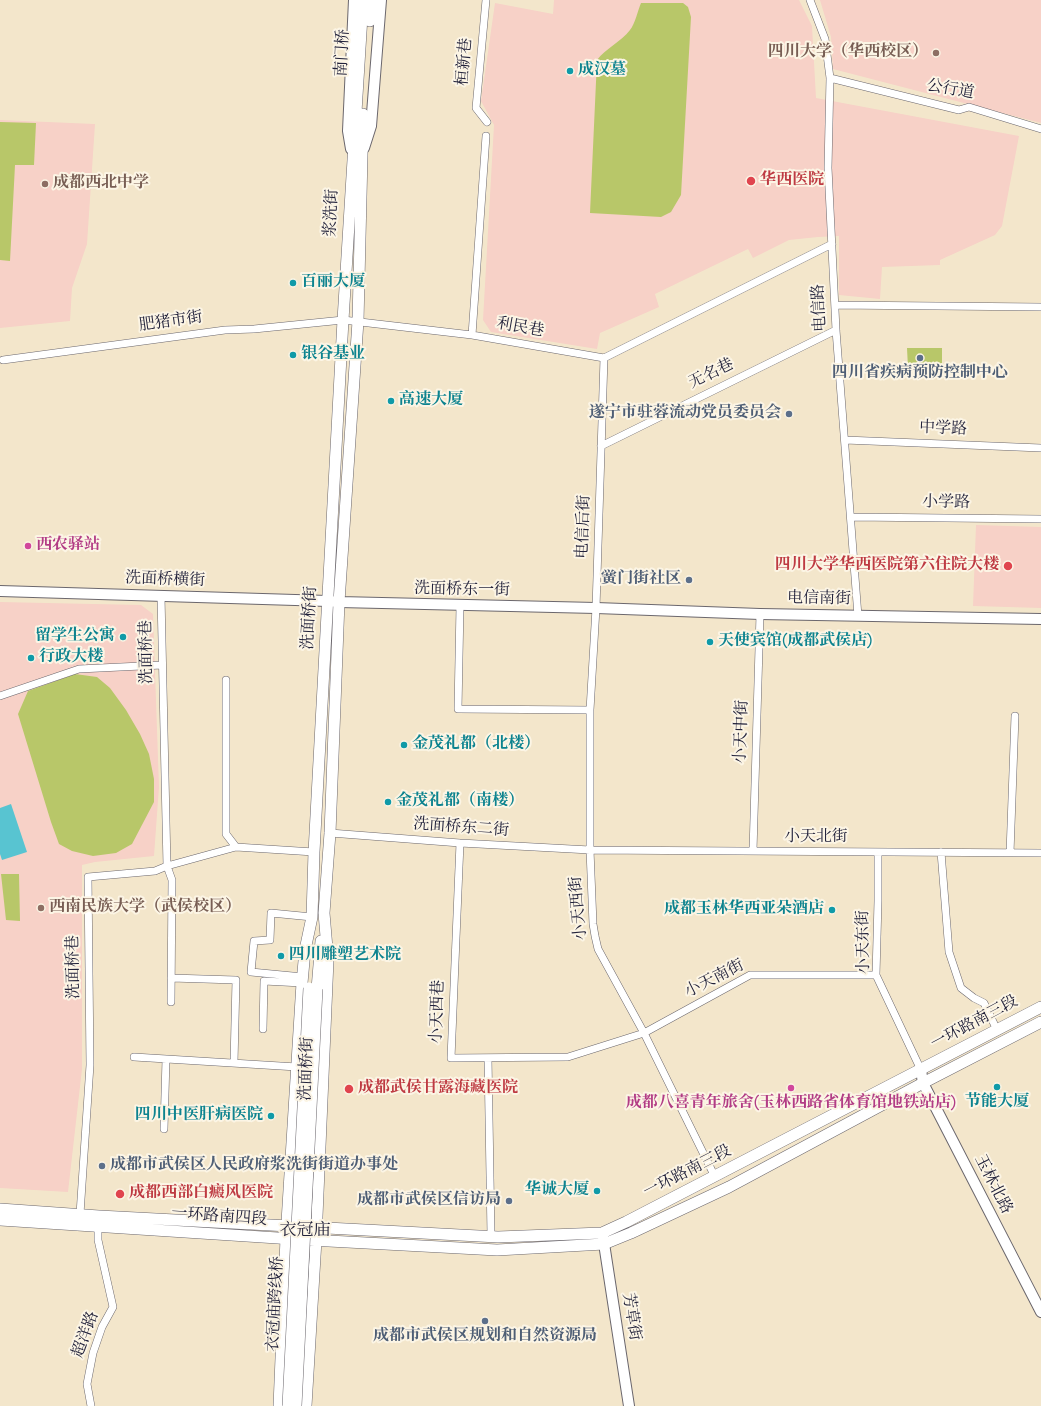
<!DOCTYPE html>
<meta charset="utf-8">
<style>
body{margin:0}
canvas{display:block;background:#f3e6cb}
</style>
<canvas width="1041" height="1406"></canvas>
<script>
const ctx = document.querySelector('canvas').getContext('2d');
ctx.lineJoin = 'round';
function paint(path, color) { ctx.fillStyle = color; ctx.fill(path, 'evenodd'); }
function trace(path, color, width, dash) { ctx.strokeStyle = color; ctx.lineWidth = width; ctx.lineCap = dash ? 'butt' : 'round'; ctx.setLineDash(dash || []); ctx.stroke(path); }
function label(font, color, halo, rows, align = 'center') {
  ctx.font = font + ' "Sorts Mill Goudy","Noto Serif SC",serif'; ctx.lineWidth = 4; ctx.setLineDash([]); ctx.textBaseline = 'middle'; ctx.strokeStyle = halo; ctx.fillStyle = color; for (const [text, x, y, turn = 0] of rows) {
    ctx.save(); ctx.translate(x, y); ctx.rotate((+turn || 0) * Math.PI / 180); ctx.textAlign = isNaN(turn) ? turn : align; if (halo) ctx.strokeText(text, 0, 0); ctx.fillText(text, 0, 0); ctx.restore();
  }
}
paint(new Path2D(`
 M 554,0 L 799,0 L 812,26 L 816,98 L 1019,136 L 1002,226 L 995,235 L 940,260 L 940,265 L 882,267 L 880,299 L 839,295 L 839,236 L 818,237 L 789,240 L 753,258 L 748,249 L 655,294 L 659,307 L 600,333 L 597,349 L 491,332 L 483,320 L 494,125 L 481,101 L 495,3 L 553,14 Z
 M 820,0 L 1041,0 L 1041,123 L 833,69 L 831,37 Z
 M 0,120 L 95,124 L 87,244 L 72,288 L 70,321 L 0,328 Z
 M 976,525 L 1041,527 L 1041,608 L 973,606 Z
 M 0,602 L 141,605 L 153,614 L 159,787 L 154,856 L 95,862 L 82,865 L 82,1069 L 68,1192 L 0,1188 Z`), '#f7d1c7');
paint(new Path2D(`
 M 641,3 L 683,3 L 688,7 L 691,17 L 681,195 L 671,212 L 661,217 L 590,213 L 597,60 C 606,48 621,42 630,30 C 635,24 638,10 641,3 Z
 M 0,122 L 36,123 L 34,165 L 15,165 L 10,261 L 0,260 Z
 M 907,348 L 942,348 L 942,368 L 908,368 Z
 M 75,674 L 97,677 L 110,688 L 126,710 L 140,734 L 149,754 L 154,779 L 154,802 L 132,844 L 116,853 L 93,856 L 72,851 L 59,844 L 51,822 L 18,714 L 28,691 Z
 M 1,874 L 19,874 L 20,921 L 6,920 Z`), '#b8c769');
paint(new Path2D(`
 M 11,804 L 27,852 L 2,860 L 0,854 L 0,808 Z`), '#58c4d1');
const street = new Path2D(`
 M 486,0 L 476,108 L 487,122
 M 810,0 L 825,39 L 830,78 L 828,168 L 836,330 L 858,616
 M 830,78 L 959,110 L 969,107 L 1041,129
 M 835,305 L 1041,307
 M 472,335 L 486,136
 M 604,358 L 832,244
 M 3,360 L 225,330 L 254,329 L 343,320 L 472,335 L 604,358 L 596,608 L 590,710 L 590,850 L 593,924 L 595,936 L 598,949 L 644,1033 L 715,1177
 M 845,440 L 1041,448
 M 601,446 L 836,330
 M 851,517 L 1041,519
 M 161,596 L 167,866 L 172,880 L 171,1002
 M 460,606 L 458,709 L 590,710
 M 226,680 L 226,834 L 236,847
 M 0,696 L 79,669 L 162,665
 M 330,833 L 460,843 L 590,850 L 1041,853
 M 460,843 L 451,1058 L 568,1057 L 644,1033 L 750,975 L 876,975
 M 753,851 L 760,614
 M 878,852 L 878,901 L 876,975 L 921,1070
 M 941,852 L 949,952 L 961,988 L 974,998 L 984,1003 L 997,1030
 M 1010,853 L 1015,716
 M 303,977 L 251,972 L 254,941 L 270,940 L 271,913 L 312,917
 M 171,978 L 236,980 L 234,1063
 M 263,1029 L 264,981 L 302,983
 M 134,1057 L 297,1067
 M 488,1058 L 491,1235
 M 164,1129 L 166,1059
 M 80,1214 L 90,1065 L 88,877 L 155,871 L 167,866 L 236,847 L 314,852
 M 91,1406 L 87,1384 L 93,1353 L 102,1327 L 113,1307 L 98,1240 L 98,1227`);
const secondary = new Path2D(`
 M 364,148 L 371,126 L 381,0
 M 351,149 L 348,131 L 354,0
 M 0,591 L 328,601 L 339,602 L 596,608 L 760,614 L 1041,619
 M 921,1070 L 923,1083 L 1041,1312
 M 603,1237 L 629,1406`);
const primary = new Path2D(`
 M 370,21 L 371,0
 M 317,989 L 321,941
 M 0,1209 L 99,1216 L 498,1237 L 602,1233 L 626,1222 L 1041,1007
 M 0,1220 L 293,1239
 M 310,1240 L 497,1250 L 604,1244 L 631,1233 L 729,1187 L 923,1083 L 1041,1022
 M 279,1406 L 286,1238 L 302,983 L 305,950 L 312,917 L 314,852 L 343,320 L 363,0
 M 306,1406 L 316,1240 L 328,960 L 324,913 L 330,833 L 339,602 L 358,321 L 363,114`);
trace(street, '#6b676d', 8);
trace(secondary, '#6b676d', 12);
trace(primary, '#6b676d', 12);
trace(street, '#fff', 7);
trace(secondary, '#fff', 10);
trace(primary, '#fff', 11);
const primaryBridge = new Path2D(`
 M 288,1406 L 309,988
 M 296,1406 L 317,989`);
trace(primaryBridge, '#6b676d', 12, []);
trace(primaryBridge, '#fff', 11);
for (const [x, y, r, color] of [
 [936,53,4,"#8d6e63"],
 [570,71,4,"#0f9aa8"],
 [751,181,5,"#e0444e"],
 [45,184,4,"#8d6e63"],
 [293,283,4,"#0f9aa8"],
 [293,355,4,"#0f9aa8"],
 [920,358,4,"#5c6f8a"],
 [391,401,4,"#0f9aa8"],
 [789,414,4,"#5c6f8a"],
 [28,546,4,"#d1479c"],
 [1008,566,5,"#e0444e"],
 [689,580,4,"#5c6f8a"],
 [123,637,4,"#0f9aa8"],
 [710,642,4,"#0f9aa8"],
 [31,658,4,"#0f9aa8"],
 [404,745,4,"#0f9aa8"],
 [388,802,4,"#0f9aa8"],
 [41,908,4,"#8d6e63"],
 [832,910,4,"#0f9aa8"],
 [281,956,4,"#0f9aa8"],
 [997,1087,4,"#0f9aa8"],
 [791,1088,4,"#d1479c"],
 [349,1089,5,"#e0444e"],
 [271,1116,4,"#0f9aa8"],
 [102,1166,4,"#5c6f8a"],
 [597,1191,4,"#0f9aa8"],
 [120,1194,5,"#e0444e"],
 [509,1201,4,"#5c6f8a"],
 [485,1321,4,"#5c6f8a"]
]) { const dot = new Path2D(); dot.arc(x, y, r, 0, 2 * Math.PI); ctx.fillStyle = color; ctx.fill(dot); trace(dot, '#fcf5e5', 1.5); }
label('16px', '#22223b', '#fcf5e5', [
 ["南门桥",344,53,-87],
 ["桓新巷",466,62,-85],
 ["公行道",950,91,10],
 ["浆洗街",333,213,-87],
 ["电信路",821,308,-93],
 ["肥猪市街",171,323,-8],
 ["利民巷",520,329,10],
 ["无名巷",712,375,-26],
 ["中学路",943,430,2],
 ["小学路",946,504,1],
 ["电信后街",585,527,-88],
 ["洗面桥横街",165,581,2],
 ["洗面桥东一街",462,591,1],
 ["电信南街",819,600,1],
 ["洗面桥街",311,618,-87],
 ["洗面桥巷",148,652,-91],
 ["小天中街",743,732,-88],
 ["洗面桥东二街",461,829,4],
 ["小天北街",816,838],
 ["小天西街",580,908,-95],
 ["小天东街",865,942,-91],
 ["洗面桥巷",75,967,-91],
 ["小天南街",715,980,-27],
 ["小天西巷",439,1012,-88],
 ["一环路南三段",975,1024,-28],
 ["洗面桥街",308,1069,-88],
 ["一环路南三段",688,1173,-27],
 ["玉林北路",992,1185,63],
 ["一环路南四段",219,1218,4],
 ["衣冠庙跨线桥",277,1304,-87],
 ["芳草街",630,1317,81],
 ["超洋路",87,1335,-70]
]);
label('bold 16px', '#785e54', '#fcf5e5', [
 ["四川大学（华西校区）",928,53,"right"],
 ["成都西北中学",53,184],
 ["西南民族大学（武侯校区）",49,908]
], 'left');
label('bold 16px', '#0d838f', '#fcf5e5', [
 ["成汉墓",578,71],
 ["百丽大厦",301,283],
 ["银谷基业",301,355],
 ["高速大厦",399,401],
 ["留学生公寓",115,637,"right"],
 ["天使宾馆(成都武侯店)",718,642],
 ["行政大楼",39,658],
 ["金茂礼都（北楼）",412,745],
 ["金茂礼都（南楼）",396,802],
 ["成都玉林华西亚朵酒店",824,910,"right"],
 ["四川雕塑艺术院",289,956],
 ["节能大厦",997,1103,"center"],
 ["四川中医肝病医院",263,1116,"right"],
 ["华诚大厦",589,1191,"right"]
], 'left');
label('bold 16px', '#be3a42', '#fcf5e5', [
 ["华西医院",760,181],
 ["四川大学华西医院第六住院大楼",999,566,"right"],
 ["成都武侯甘露海藏医院",358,1089],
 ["成都西部白癜风医院",129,1194]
], 'left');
label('bold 16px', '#4e5e75', '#fcf5e5', [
 ["四川省疾病预防控制中心",920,374,"center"],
 ["遂宁市驻蓉流动党员委员会",781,414],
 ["黉门街社区",681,580],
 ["成都市武侯区人民政府浆洗街街道办事处",110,1166,"left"],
 ["成都市武侯区信访局",501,1201],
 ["成都市武侯区规划和自然资源局",485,1337,"center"]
], 'right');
label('bold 16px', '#b23c85', '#fcf5e5', [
 ["西农驿站",36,546],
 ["成都八喜青年旅舍(玉林西路省体育馆地铁站店)",791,1104,"center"]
], 'left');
label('17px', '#22223b', '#fcf5e5', [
 ["衣冠庙",305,1232]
]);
</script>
